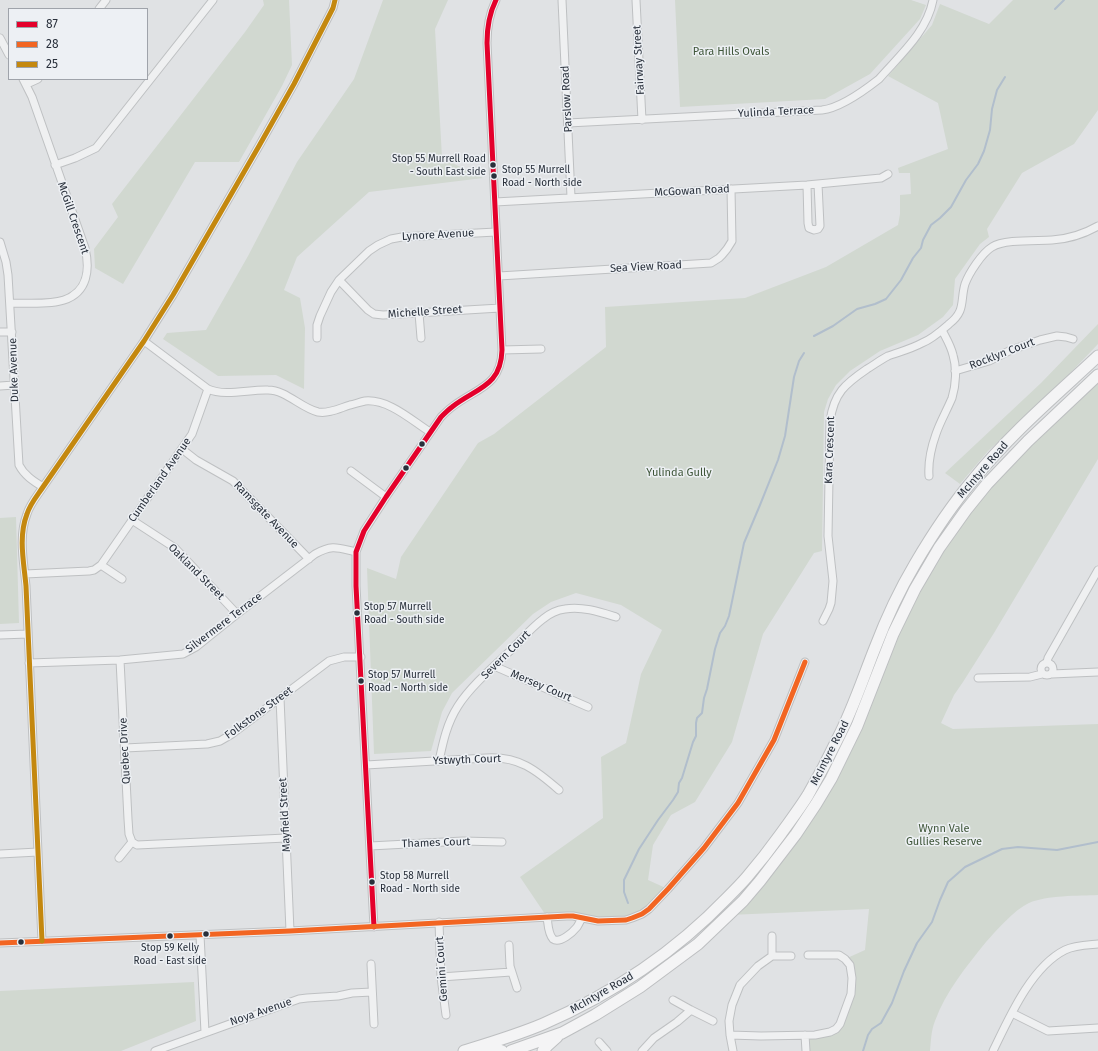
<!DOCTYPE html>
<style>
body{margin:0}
#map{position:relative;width:1098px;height:1051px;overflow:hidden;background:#e0e2e4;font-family:"Fira Sans",sans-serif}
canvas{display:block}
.legend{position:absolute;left:8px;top:8px;width:140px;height:72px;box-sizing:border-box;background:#edf0f4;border:1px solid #9fa3aa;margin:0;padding:5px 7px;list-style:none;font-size:12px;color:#29303b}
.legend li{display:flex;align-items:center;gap:8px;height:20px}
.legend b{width:20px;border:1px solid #9fa3aa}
</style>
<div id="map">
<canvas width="1098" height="1051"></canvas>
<ul class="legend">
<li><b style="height:5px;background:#e4002b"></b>87</li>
<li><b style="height:5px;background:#f26522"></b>28</li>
<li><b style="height:5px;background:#c4880f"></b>25</li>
</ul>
</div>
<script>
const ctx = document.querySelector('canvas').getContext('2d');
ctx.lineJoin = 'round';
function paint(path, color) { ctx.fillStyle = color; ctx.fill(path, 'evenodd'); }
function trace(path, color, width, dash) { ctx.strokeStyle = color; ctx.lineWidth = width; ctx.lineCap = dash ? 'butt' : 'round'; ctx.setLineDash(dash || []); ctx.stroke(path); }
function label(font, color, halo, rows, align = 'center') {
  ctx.font = font + ' "Fira Sans",sans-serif'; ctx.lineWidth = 3; ctx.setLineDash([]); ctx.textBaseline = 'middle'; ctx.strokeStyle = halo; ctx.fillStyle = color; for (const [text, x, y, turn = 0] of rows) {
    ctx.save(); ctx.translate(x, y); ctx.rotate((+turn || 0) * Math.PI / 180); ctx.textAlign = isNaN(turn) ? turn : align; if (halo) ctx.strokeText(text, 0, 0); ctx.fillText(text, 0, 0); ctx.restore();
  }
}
paint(new Path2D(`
 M 263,0 L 289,0 L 292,65 L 282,86 L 239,162 L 195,162 L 123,284 L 95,268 L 94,249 L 118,217 L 112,204 L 245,32 L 264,5 Z
 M 383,0 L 448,0 L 435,29 L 442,158 L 483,178 L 369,192 L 297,257 L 284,290 L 300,298 L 305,328 L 304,389 L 276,375 L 218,376 L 163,339 L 167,333 L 206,330 L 248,256 L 297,162 L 354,79 Z
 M 675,0 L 911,0 L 926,5 L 920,19 L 870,74 L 825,99 L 680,107 Z
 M 1013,0 L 1098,0 L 1098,110 L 1074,144 L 1022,173 L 987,229 L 989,237 L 980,244 L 955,279 L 953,305 L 943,317 L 918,335 L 880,351 L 850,371 L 836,385 L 828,399 L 824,412 L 822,551 L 814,553 L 763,634 L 732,742 L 695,802 L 671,815 L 653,845 L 648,880 L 668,889 L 649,909 L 626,920 L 547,917 L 520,877 L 603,818 L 601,757 L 626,743 L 641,674 L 662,630 L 621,605 L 576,593 L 551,602 L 533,614 L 452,693 L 442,712 L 431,751 L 374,754 L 367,568 L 396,579 L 401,557 L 478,443 L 494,434 L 606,347 L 605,307 L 745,298 L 826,267 L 898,225 L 900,214 L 900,195 L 911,194 L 910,173 L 899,173 L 898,168 L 948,149 L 938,103 L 888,76 L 932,25 L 940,4 L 989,24 Z
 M 1098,324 L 1098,344 L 1055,389 L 988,451 L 960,484 L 945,473 L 1041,383 Z
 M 1098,375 L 1098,459 L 994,633 L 963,682 L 954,695 L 941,723 L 953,729 L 1098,724 L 1098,895 C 1078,896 1047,895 1029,903 C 1014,910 997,930 986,942 C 966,967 946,991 935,1021 C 931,1031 931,1041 930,1051 L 806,1051 L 805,1035 L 823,1034 L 840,1024 L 852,978 L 845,959 L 865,950 L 869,909 L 729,915 L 816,804 L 893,634 L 966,510 Z
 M 16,517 L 19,623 L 0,624 L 0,518 Z
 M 194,982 L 196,1021 L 121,1051 L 0,1051 L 0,991 Z`), '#d1d8d0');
trace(new Path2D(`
 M 1055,9 L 1064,0
 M 814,336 L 833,326 L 857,309 L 875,304 L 886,299 L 901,280 L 913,258 L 921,248 L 923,240 L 931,225 L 940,218 L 951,207 L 966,180 L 978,164 L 984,151 L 990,130 L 992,109 L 997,90 L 1005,77
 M 628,903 L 624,892 L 624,880 L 639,849 L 658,820 L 673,800 L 678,792 L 679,783 L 682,778 L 693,742 L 696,736 L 696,723 L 697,718 L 702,713 L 704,698 L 707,689 L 715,649 L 720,633 L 725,626 L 729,616 L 744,543 L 760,505 L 778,460 L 785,436 L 794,377 L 799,361 L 804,353
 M 863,1051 L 868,1035 L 872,1029 L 881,1023 L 892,1003 L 904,971 L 917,943 L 932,922 L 940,900 L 948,882 L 965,867 L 1002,849 L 1018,847 L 1057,850 L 1098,842`), '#b1becc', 2);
const street = new Path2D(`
 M 562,0 L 571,197
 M 636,0 L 642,120
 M 99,9 L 106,0
 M 0,38 L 9,55
 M 27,84 L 38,79
 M 568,123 L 822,110 C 840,108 865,90 879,79 C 900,55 927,32 933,0
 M 55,165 L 75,158 L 96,148 L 213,0
 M 807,185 L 808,223 L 809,228 L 814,230 L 818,229 L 820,226 L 818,184
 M 495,202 L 807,185 L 881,178 L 888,174
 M 0,242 L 6,262 L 8,275 L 19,465 C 24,475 33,481 43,487
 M 499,276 L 711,263 L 719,258 L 722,255 L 727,249 L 732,241 L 731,189
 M 339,280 L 368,310 L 374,314 L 383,315 L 500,308
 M 11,303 C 26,303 50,305 64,300 C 88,292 90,269 85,248 L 32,97 L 23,79
 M 419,313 L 421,338
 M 0,332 L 12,332
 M 317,338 L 317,325 L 320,316 L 331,292 L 339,280 L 369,251 L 378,245 L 391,239 L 402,237 L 496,232
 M 144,341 L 208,389 C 225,397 250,389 268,390 C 286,390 301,408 318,412 C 329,414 340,408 350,405 C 355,404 360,402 365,401 C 389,399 411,420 430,432
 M 502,350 L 541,349
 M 955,371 L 989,361 L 1011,350 L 1040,340 L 1057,336 L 1066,337 L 1073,339
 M 0,386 L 14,385
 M 182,449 L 196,460 L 233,481 L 309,559
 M 351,471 L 386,497
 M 929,476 C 928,462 931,448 936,434 C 940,422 947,410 952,398 C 956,385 957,368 953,355 C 951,346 946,338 942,330
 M 132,520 L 175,548 L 237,614
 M 101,565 L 122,579
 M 25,574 L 89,571 L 94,570 L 101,565 L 192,434 L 208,389
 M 823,621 L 829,609 L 831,603 L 833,581 L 828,536 L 830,421 C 834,393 845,384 867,369 C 874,365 880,360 888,356 C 899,352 911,349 922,343 C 932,339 941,331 949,324 C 966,311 960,301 965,284 C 969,273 982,253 992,247 C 1004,239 1036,241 1052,240 C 1068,239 1084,234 1098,226
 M 0,635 L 28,634
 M 120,660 L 128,819 L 129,834 L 132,842 L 137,845 L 286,838
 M 1047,662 L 1048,658 L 1098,570
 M1041 669a6 6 0 1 1 12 0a6 6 0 1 1-12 0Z
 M 29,663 L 120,660 L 183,654 L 196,647 L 237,614 L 315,554 C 333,544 338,548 356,552
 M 494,666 L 588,707
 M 1052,674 L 1098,672
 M 978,678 L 1030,677 L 1042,674
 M 280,698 L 290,931
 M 125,748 L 207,744 L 220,741 L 232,734 L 329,661 L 344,657 L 361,657
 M 439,761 C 443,742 447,723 458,706 C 470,687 493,667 510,651 C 521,640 531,628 543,619 C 549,614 557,610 565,609 C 582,606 600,612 616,617
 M 366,765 L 486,758 C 519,756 536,770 559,790
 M 370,846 L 463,841 L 502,842
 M 0,854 L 38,852
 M 119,858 L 132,842
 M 547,917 C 548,923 548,934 553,939 C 560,944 573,932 577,927 C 579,924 580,921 582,918
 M 439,922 L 441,977 L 446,1015
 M 374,927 L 356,586 L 356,552 L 364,531 L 386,497 L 441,417 C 444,414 448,410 452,407 C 476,388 501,387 502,350 L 487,43 C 487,27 489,14 496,0
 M 200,935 L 205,1032
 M 772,936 L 772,956
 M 42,941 L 26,586 C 24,563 18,537 27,514 C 30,504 37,496 43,487 L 144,341 L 173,295 L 259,146 L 294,84 L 333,8 L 335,0
 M 0,943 L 290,931 L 567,916 L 573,916 L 598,921 L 626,920 L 632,918 L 642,914 L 649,909 L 668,889 L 704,848 L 738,803 L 774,740 L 805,662
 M 509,945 L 510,966 L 517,988
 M 371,964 L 374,1024
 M 441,977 L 511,972
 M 673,1000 L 691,1010 L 713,1021
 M 1012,1013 L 1048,1031 L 1098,1028
 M 730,1035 L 761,1036 L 815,1035 L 830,1032 L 836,1029 L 840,1024 L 851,994 L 852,978 L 850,965 L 845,959 L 839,955 L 808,955
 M 805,1035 L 806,1051
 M 599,1042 L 607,1051
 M 155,1051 L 299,999 L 307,998 L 338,996 L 352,993 L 372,992
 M 642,1051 L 654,1038 L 677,1022 L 691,1010
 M 733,1051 L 730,1035 L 729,1021 L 732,1005 L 740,985 L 758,966 L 772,956 L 791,956
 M 993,1051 C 1009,1018 1031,967 1065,950 C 1075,945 1087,945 1098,944`);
const primary = new Path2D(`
 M 464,1051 C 490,1043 517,1035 543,1024 C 612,994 675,952 727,898 C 734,891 741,884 747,877 C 759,863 770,849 780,835 C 790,821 800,808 808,795 C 819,776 829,757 838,738 C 853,709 863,678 875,648 C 886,619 899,591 915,564 C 932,535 951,506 973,480 C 1010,434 1055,396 1098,356
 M 488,1051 L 496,1049 L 502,1051
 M 511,1051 L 562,1033 L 595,1015 L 640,987 L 698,944 L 743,901 L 760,881 L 796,834 L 816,804 L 831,779 L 857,726 L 893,634 L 915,589 L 939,548 L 966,510 L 987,484 L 1028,441 L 1098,375
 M 543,1051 L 547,1046 L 557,1037`);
trace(street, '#bec0c2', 9);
trace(primary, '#bdbfc1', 13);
trace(street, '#eff0f1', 7);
trace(primary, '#f4f4f5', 11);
trace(new Path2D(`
 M 374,927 L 356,586 L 356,552 L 364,531 L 386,497 L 441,417 C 444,414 448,410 452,407 C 476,388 501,387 502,350 L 487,43 C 487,27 489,14 496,0`), '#e4002b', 5);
trace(new Path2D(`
 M 0,943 L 290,931 L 567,916 L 573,916 L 598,921 L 626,920 L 632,918 L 642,914 L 649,909 L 668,889 L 704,848 L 738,803 L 774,740 L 805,662`), '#f26522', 5);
trace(new Path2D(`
 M 42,941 L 26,586 C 24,563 18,537 27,514 C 30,504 37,496 43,487 L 144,341 L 173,295 L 259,146 L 294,84 L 333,8 L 335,0`), '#c4880f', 5);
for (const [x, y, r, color] of [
 [493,165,3.5,"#29303b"],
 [494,176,3.5,"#29303b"],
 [422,444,3.5,"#29303b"],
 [406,468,3.5,"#29303b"],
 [357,613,3.5,"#29303b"],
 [361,681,3.5,"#29303b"],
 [372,882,3.5,"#29303b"],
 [206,934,3.5,"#29303b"],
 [170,936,3.5,"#29303b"],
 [21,942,3.5,"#29303b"]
]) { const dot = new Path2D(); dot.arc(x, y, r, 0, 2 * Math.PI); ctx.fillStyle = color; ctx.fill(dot); trace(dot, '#edf0f4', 1.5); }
label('10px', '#29303b', '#edf0f4', [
 ["Stop 55 Murrell Road",486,159,"right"],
 ["- South East side",486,172,"right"],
 ["Stop 55 Murrell",502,170],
 ["Road - North side",502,183],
 ["Stop 57 Murrell",364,607],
 ["Road - South side",364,620],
 ["Stop 57 Murrell",368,675],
 ["Road - North side",368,688],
 ["Stop 58 Murrell",380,876],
 ["Road - North side",380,889],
 ["Stop 59 Kelly",170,948,"center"],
 ["Road - East side",170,961,"center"]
], 'left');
label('11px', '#3e5538', '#edf0f4', [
 ["Para Hills Ovals",731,52],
 ["Yulinda Gully",679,473],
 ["Wynn Vale",944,829],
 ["Gullies Reserve",944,842]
]);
label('11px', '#29303b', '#edf0f4', [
 ["Fairway Street",639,60,-93],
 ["Parslow Road",567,99,-93],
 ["Yulinda Terrace",776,112,-3],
 ["McGowan Road",692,191,-3],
 ["McGill Crescent",73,218,71],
 ["Lynore Avenue",438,235,-3],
 ["Sea View Road",646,267,-3],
 ["Michelle Street",425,312,-4],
 ["Rocklyn Court",1002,354,-21],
 ["Duke Avenue",14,370,-92],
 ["Kara Crescent",830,450,-88],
 ["McIntyre Road",983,470,-49],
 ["Cumberland Avenue",160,480,-55],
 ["Ramsgate Avenue",266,515,46],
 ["Oakland Street",196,572,45],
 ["Silvermere Terrace",224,623,-37],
 ["Severn Court",506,655,-45],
 ["Mersey Court",541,686,23],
 ["Folkstone Street",259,713,-36],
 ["Quebec Drive",125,751,-93],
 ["McIntyre Road",830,753,-63],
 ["Ystwyth Court",467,760,-2],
 ["Mayfield Street",285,815,-93],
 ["Thames Court",436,843,-2],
 ["Gemini Court",442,969,-94],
 ["McIntyre Road",602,993,-30],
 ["Noya Avenue",261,1012,-19]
]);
</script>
